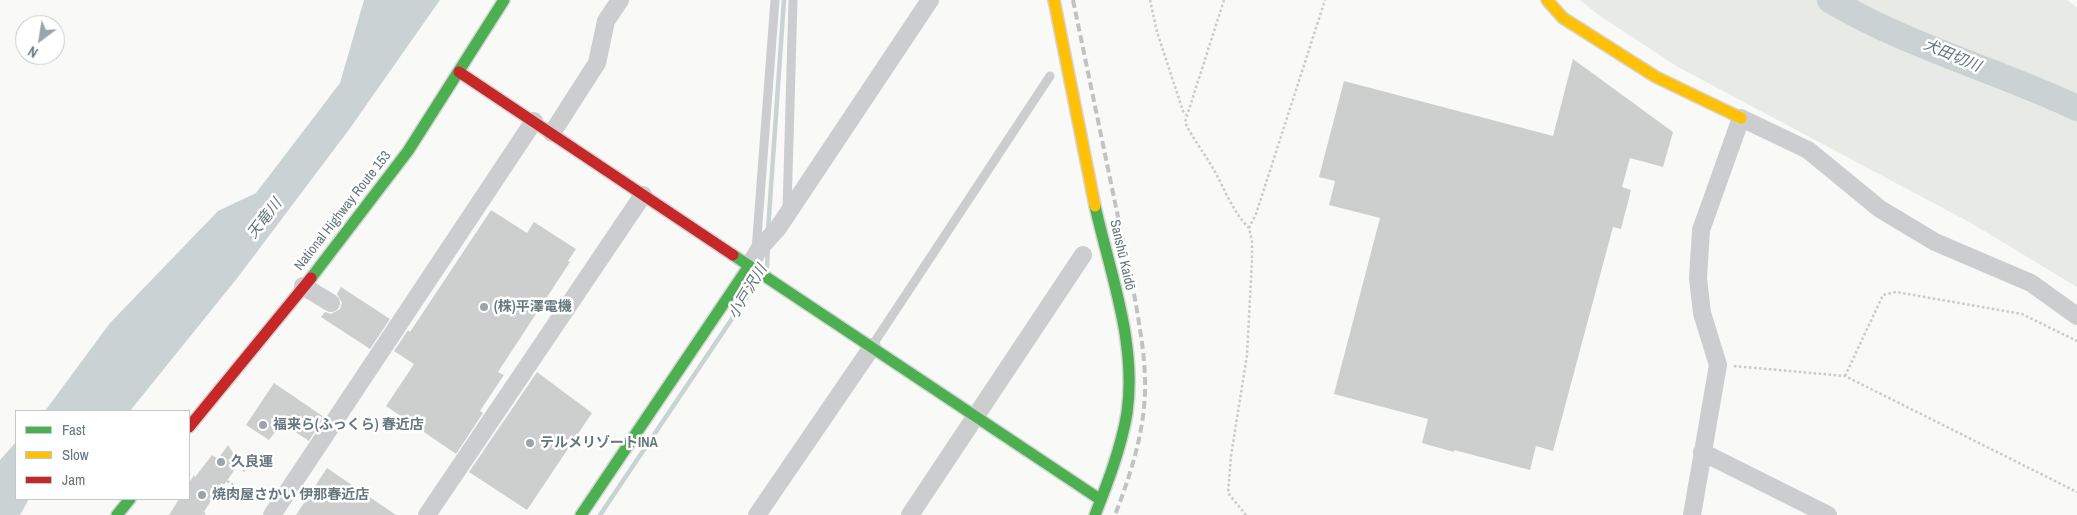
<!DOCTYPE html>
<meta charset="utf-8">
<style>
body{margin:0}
#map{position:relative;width:2077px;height:515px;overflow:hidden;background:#f9f9f8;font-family:"Archivo Narrow",sans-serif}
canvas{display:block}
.legend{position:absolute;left:15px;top:410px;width:175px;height:90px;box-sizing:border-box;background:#fff;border:1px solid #c2c9cb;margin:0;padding:6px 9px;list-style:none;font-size:15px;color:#67777e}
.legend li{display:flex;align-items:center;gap:10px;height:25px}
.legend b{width:25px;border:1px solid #c2c9cb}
.north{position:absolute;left:15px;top:15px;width:50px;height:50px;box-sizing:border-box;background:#fff;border:1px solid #c2c9cb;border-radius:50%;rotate:211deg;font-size:14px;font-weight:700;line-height:20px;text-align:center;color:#67777e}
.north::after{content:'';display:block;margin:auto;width:18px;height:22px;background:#9aa4a9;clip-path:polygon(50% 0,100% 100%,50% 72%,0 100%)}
</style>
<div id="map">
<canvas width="2077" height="515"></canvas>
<ul class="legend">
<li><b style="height:6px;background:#4caf50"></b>Fast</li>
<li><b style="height:6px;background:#ffc107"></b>Slow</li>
<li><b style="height:6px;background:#c62828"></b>Jam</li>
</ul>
<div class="north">N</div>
</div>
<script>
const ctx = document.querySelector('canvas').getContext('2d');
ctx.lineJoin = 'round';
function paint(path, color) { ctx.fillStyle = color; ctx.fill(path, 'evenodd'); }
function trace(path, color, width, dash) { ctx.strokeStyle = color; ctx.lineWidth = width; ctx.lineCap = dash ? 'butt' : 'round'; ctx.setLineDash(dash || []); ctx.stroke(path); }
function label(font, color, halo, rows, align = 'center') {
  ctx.font = font + ' "Archivo Narrow","Noto Sans JP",sans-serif'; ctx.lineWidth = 5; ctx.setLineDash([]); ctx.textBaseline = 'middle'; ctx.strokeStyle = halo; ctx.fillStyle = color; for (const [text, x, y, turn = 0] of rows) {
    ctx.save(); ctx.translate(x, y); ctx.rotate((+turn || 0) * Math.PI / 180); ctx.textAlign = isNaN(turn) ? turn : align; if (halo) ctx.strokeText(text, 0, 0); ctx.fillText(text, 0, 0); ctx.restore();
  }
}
paint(new Path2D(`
 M 1580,0 L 2067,0 L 2077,7 L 2077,287 L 1971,223 L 1678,67 L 1600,16 Z`), '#e8eae6');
paint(new Path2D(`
 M 364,0 L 440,0 L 348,131 L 238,277 L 130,411 L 45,411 L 110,323 L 218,211 L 256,193 L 340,83 Z
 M 16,442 L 16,499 L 29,499 L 20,515 L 0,515 L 0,460 Z`), '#cbd2d4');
trace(new Path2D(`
 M 768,230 L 784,0
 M 767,267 L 768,248
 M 600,515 L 758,280`), '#cbd2d4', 4.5);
trace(new Path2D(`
 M 1830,0 C 1907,46 1996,70 2077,108`), '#cbd2d4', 26);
paint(new Path2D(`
 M 1573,59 L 1673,132 L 1663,167 L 1630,158 L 1622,187 L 1631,190 L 1621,229 L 1613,227 L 1553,451 L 1536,446 L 1530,470 L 1454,450 L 1454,452 L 1422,443 L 1428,419 L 1334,394 L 1380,218 L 1329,205 L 1335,181 L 1319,177 L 1344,81 L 1553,136 Z
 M 491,210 L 527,233 L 534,222 L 576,249 L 568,261 L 570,262 L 498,372 L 504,375 L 480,411 L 483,413 L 456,454 L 386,406 L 414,364 L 394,351 L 408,330 L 410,332 Z
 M 341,287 L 390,319 L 370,349 L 321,317 L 325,312 L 331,314 L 340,309 L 342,303 L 337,294 Z
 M 537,372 L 592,413 L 527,510 L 469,472 Z
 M 274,383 L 324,417 L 309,441 L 282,423 L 269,440 L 246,425 Z
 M 228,445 L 235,456 L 236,466 L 233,472 L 224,485 L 222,483 L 202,515 L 169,515 L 179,499 L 189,499 L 189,483 L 194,475 L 195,477 L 212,455 L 218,459 Z
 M 327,468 L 396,515 L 296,515 Z`), '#cdcfcf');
const fast = new Path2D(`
 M 1095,206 C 1110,273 1137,343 1127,413 C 1121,448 1108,482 1095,515
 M 733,255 L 1101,500
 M 311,278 L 408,151 L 504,0
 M 117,515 L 130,499
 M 581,515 L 749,266`);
const slow = new Path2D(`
 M 1054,0 L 1095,206
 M 1547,0 L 1563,18 L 1656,77 L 1741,118`);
const jam = new Path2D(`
 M 459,72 L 733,255
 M 189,427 L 311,278`);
trace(fast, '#d5d5d5', 14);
trace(slow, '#d5d5d5', 14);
trace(jam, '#d5d5d5', 14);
trace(new Path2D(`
 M 1150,0 L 1157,32 L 1183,111 L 1186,115
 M 1224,0 L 1185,122 C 1192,138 1203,151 1211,165 C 1224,186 1231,210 1249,228
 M 1734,366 L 1845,376 L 2077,492
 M 1845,376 L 1883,295 L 1896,292 L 2022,314 L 2077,341
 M 245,471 L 243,469 L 251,456
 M 227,481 L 234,485
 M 203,513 L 206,515
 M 1246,515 L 1228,493 L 1231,456 L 1247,355 L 1252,260 L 1252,242 L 1249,228 L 1256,214 L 1325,0`), '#c9cacb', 2.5, [2.5, 2.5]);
trace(new Path2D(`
 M 787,210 L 793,0
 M 756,250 L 775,0
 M 872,346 L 1050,76`), '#cbcdce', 9);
trace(new Path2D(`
 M 552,133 L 597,63 L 606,21 L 620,0
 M 749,266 L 760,248 L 778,228 L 930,0
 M 303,286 L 331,303
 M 1702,452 L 1828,515
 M 272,515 L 534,121
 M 427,515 L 643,195
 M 757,515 L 872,347
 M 910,515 L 1083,255
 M 1692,515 L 1718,365 L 1702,313 L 1698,278 L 1701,230 L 1741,118 L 1808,150 L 1880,209 L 1935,242 L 2031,283 L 2077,316`), '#cbcdce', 18);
trace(fast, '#4caf50', 11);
trace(slow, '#ffc107', 11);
trace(jam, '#c62828', 11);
trace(new Path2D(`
 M 1073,0 L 1135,299 C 1140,329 1146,361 1145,391 C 1144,434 1130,476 1115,515`), '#c1c3c3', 4, [8, 4]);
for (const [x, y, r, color] of [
 [484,307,5,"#9aa4a9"],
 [263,425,5,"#9aa4a9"],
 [530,443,5,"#9aa4a9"],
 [221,462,5,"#9aa4a9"],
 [202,495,5,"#9aa4a9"]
]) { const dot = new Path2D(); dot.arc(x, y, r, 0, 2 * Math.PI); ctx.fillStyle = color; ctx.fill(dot); trace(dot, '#fff', 2); }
label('14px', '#67777e', '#fff', [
 ["National Highway Route 153",343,211,-52],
 ["Sanshū Kaidō",1122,255,77]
]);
label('bold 14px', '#67777e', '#fff', [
 ["(株)平澤電機",494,307],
 ["福来ら(ふっくら) 春近店",273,425],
 ["テルメリゾートINA",540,443],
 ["久良運",231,462],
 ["焼肉屋さかい 伊那春近店",212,495]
], 'left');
label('italic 15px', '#637578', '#fff', [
 ["犬田切川",1952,56,23],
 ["天竜川",265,219,-52],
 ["小戸沢川",748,292,-59]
]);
</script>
